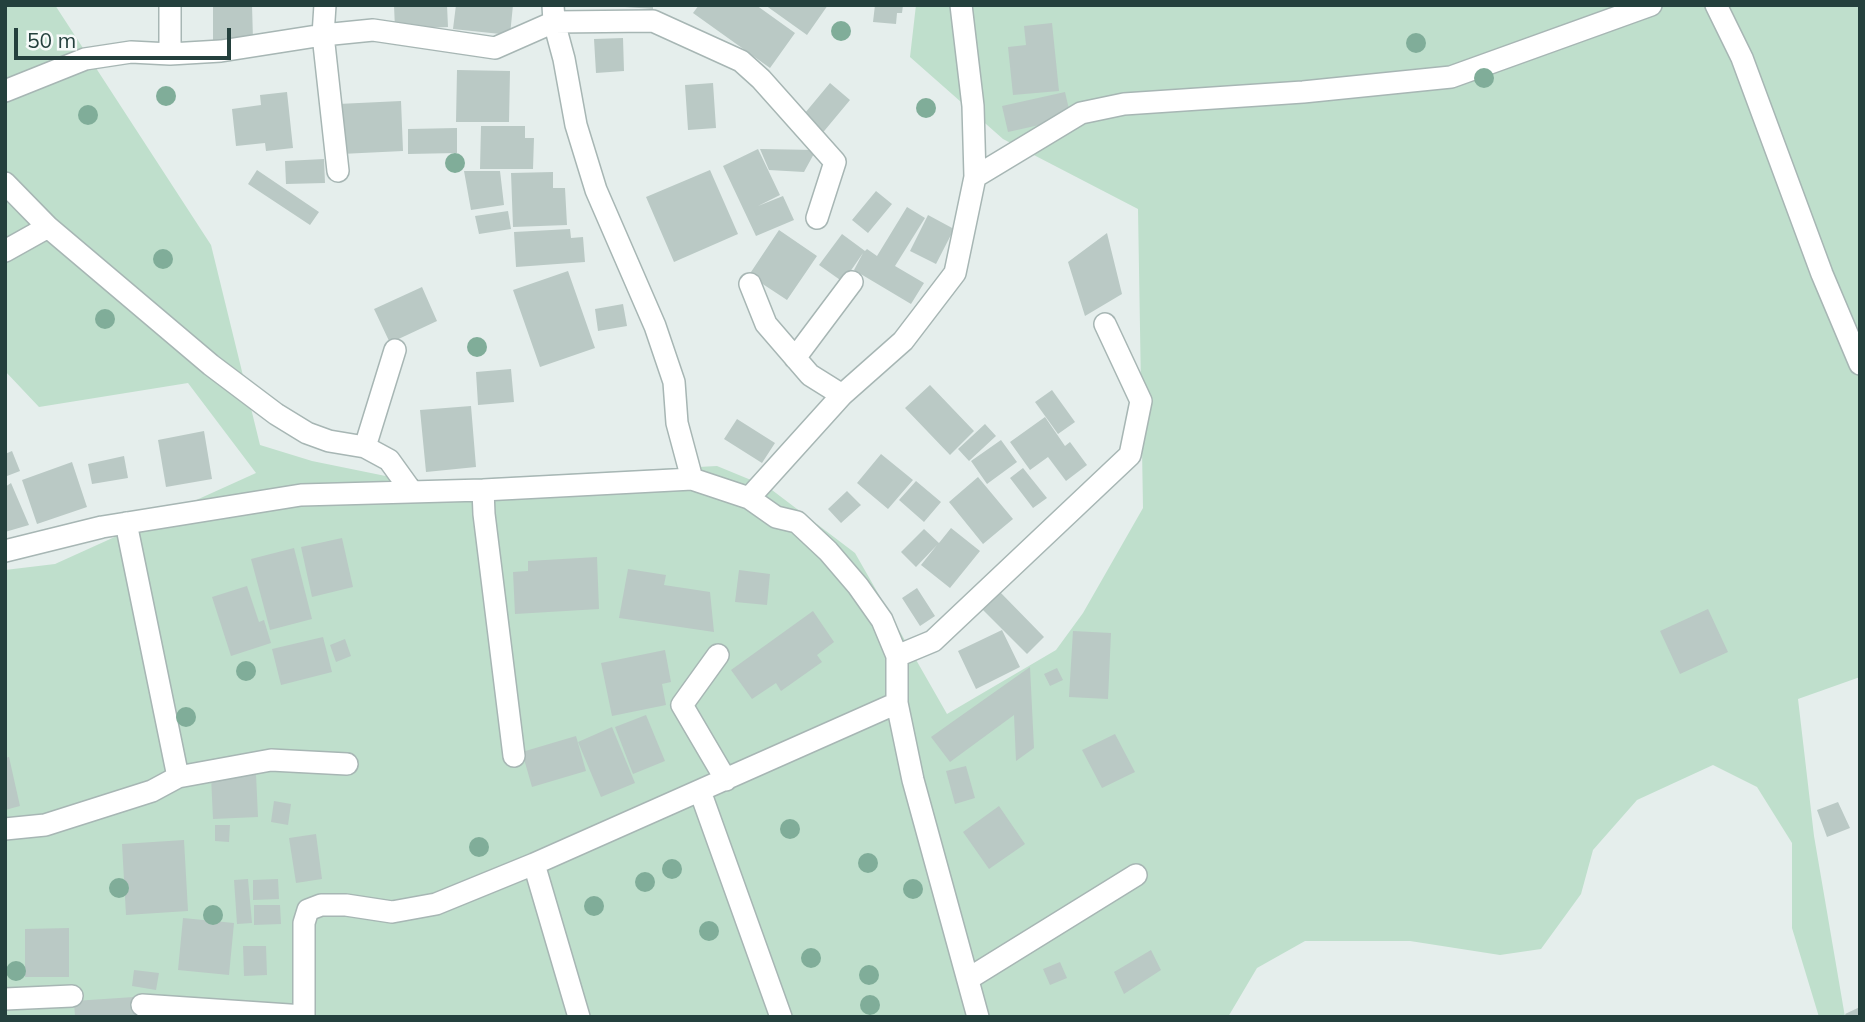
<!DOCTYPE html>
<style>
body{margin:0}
#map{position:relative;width:1865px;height:1022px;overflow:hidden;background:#e5eeec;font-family:Mulish,sans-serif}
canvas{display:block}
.frame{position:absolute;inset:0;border:7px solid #24403d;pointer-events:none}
.scale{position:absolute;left:14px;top:28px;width:217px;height:32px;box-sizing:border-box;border:4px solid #24403d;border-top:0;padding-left:9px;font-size:21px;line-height:24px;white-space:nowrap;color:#24403d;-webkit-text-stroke:5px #f6faf9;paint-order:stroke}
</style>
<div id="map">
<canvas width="1865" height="1022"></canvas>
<div class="frame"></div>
<div class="scale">50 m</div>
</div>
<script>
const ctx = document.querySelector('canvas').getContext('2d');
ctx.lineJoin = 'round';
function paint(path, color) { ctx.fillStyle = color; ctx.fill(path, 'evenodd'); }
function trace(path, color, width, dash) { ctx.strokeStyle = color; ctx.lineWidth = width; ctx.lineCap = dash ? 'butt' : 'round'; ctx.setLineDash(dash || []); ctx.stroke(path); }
paint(new Path2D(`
 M 5,5 L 55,5 L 211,245 L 260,445 L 312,461 L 415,482 L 717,466 L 768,487 L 855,553 L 947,714 L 1056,650 L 1083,613 L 1143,508 L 1138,209 L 1003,139 L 910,57 L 916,5 L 1860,5 L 1860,677 L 1798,699 L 1814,836 L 1845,1017 L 1819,1017 L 1792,928 L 1792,843 L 1757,787 L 1713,765 L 1637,800 L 1593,850 L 1581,894 L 1541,949 L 1500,955 L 1410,941 L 1305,941 L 1257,968 L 1228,1017 L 5,1017 L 5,570 L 55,564 L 256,473 L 188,383 L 39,407 L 5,371 Z`), '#bfdfcc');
paint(new Path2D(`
 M 213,5 L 252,5 L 253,40 L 213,41 Z
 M 394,5 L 447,5 L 448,27 L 395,29 Z
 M 456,5 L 513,5 L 510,35 L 453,29 Z
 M 625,5 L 653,5 L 653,9 L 625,7 Z
 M 699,5 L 756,5 L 795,33 L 770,68 L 693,13 Z
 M 765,5 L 828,5 L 807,35 Z
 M 875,5 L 903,5 L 902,13 L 897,13 L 896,24 L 873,22 Z
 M 1052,23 L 1059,91 L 1013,95 L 1008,47 L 1026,45 L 1024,26 Z
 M 623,38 L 624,71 L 596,73 L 594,39 Z
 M 457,70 L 510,71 L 509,122 L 456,122 Z
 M 713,83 L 716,128 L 688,130 L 685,85 Z
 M 830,83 L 850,100 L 820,136 L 800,119 Z
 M 287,92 L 293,148 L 266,151 L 265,143 L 236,146 L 232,109 L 261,105 L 260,95 Z
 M 1065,92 L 1071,118 L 1008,132 L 1002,106 Z
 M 401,101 L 403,151 L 341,154 L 338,104 Z
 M 481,126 L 525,126 L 525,138 L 534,138 L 533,169 L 480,169 Z
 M 457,128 L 457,153 L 408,154 L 408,129 Z
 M 758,149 L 780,195 L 758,206 L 783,196 L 794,220 L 756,236 L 723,166 Z
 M 760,149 L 816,150 L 804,172 L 769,170 Z
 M 324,159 L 325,183 L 286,184 L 285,161 Z
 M 257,170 L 319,212 L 310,225 L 248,184 Z
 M 710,170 L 738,234 L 674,262 L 646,197 Z
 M 464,171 L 500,171 L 504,205 L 471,210 Z
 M 553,172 L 553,188 L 565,188 L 567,225 L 513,227 L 511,173 Z
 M 876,191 L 892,204 L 868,233 L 852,220 Z
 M 907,207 L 925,218 L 895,266 L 924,283 L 911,304 L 854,270 L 863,253 L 843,282 L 819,265 L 842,234 L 865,251 L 867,249 L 877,256 Z
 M 508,211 L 511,229 L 479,234 L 475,216 Z
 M 928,215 L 954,229 L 936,264 L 910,251 Z
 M 570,229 L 571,238 L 583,237 L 585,262 L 516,267 L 514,232 Z
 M 779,230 L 817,256 L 787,300 L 749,275 Z
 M 1107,233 L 1122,294 L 1085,316 L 1068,262 Z
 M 568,271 L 595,348 L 540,367 L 513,290 Z
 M 422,287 L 437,321 L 390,343 L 374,309 Z
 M 623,304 L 627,326 L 598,331 L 595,309 Z
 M 511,369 L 514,402 L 478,405 L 476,372 Z
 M 930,385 L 974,431 L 950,455 L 905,408 Z
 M 1052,390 L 1075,422 L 1058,434 L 1035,402 Z
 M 471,406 L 476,467 L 426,472 L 420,410 Z
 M 1045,417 L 1065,446 L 1070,442 L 1087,465 L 1066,481 L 1048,457 L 1030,470 L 1010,442 Z
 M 737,419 L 775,443 L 762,463 L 724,439 Z
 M 985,424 L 996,436 L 969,461 L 958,449 Z
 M 204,431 L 212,479 L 166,487 L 158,440 Z
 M 1001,440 L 1017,462 L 987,484 L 971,461 Z
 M 12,451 L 20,471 L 7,476 L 5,454 Z
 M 881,454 L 913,480 L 888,509 L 857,483 Z
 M 124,456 L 128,478 L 92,484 L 88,464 Z
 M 72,462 L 87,507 L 37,524 L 22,480 Z
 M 1023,468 L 1047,498 L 1033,508 L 1010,478 Z
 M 978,477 L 1013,519 L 983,544 L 949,502 Z
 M 916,481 L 941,502 L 924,522 L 899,500 Z
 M 11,483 L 29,525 L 5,532 L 5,487 Z
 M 847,491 L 861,505 L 841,523 L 828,509 Z
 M 951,528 L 980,551 L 950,588 L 921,565 L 937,545 L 916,567 L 901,552 L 924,529 L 939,543 Z
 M 342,538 L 353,587 L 312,597 L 301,547 Z
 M 294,548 L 312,619 L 270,630 L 251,559 Z
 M 597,557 L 599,609 L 515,614 L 513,572 L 528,571 L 528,561 Z
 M 628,569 L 666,575 L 664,585 L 710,592 L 714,632 L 619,618 Z
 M 739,570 L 770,574 L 767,605 L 735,602 Z
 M 247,586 L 259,622 L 264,620 L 271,643 L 231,656 L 212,597 Z
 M 917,588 L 935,616 L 920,626 L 902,598 Z
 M 999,591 L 1044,637 L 1027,654 L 981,608 Z
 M 1708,609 L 1728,652 L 1680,674 L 1660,631 Z
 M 813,611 L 834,642 L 817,655 L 822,662 L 781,691 L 776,683 L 752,699 L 731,670 Z
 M 1002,630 L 1020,667 L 976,689 L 958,651 Z
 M 1073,631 L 1111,633 L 1108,699 L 1069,697 Z
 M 323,637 L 332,672 L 281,685 L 272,649 Z
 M 345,639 L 351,656 L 336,662 L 330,645 Z
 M 665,650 L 671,682 L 662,684 L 666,705 L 612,716 L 601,663 Z
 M 1030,667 L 1034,748 L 1016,761 L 1014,715 L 950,762 L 931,737 Z
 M 1057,668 L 1063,680 L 1050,686 L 1044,674 Z
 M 646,715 L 665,761 L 633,774 L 615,727 Z
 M 612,727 L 635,783 L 601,797 L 578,742 Z
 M 1115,734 L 1135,772 L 1102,788 L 1082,750 Z
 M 576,736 L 586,771 L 532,787 L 522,752 Z
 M 9,757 L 20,806 L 5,810 L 5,758 Z
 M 966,766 L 975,798 L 955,804 L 946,771 Z
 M 256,774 L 258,817 L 213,819 L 211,776 Z
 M 274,801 L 291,804 L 288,825 L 271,822 Z
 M 1838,802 L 1850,828 L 1827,837 L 1817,810 Z
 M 999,806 L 1025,844 L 989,869 L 963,832 Z
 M 215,825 L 230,825 L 229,842 L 215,841 Z
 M 316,834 L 322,879 L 296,883 L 289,838 Z
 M 184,840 L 188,911 L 126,915 L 122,844 Z
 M 248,879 L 252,923 L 237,924 L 234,880 Z
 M 278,879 L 279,899 L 253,900 L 253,880 Z
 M 254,905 L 280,905 L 281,924 L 254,925 Z
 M 183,918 L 234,923 L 229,975 L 178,970 Z
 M 69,928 L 69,977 L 25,977 L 25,929 Z
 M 243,946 L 266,946 L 267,975 L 244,976 Z
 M 1151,950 L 1161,970 L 1124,994 L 1114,972 Z
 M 1060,962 L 1067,978 L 1050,985 L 1043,969 Z
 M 134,970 L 159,973 L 156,990 L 132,986 Z
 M 134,997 L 135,1017 L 75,1017 L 74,1001 Z
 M 1860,1007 L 1860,1017 L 1847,1017 L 1845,1014 Z`), '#bac9c5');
const minor = new Path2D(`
 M 325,5 L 323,35 L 338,171
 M 553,5 L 554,22 L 564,59 L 576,125 L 596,190 L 655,326 L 674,382 L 677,423 L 692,479
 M 961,5 L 973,106 L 975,177
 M 1716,5 L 1742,58 L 1822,274 L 1860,364
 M 170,54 L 170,5
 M 5,91 L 85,59 L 131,52 L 170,54 L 221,51 L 323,35 L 373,30 L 495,48 L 554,22 L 653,21 L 741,61 L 761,79 L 835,162 L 817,218
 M 5,183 L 48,227 L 211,365 L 276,414 L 307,433 L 329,441 L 365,447 L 389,460 L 412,492
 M 5,251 L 48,227
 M 750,284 L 766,324 L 810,375 L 842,395
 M 795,358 L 852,282
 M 365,447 L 395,350
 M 483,490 L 484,514 L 514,756
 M 749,498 L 842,395 L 903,341 L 955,273 L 975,177 L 1081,113 L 1124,104 L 1303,92 L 1451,77 L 1651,5
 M 126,523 L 178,777
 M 5,551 L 102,527 L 301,495 L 483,490 L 692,479 L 749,498 L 776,517 L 797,522 L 828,551 L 858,586 L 882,620 L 897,656 L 897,703 L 913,780 L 978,1017
 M 718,655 L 682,705 L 726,780
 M 897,656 L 933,641 L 1130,455 L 1141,401 L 1105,324
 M 700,791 L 781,1017
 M 5,829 L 45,825 L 152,791 L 178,777 L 271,760 L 347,764
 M 534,864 L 579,1017
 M 968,979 L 1136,875
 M 5,999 L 72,996
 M 142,1005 L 304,1016
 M 304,1017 L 304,923 L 308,910 L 321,905 L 346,905 L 392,912 L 436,904 L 534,864 L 897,703`);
trace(minor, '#a7b6b4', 24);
trace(minor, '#fff', 21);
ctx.fillStyle = '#80ad99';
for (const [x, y] of [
 [841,31],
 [1416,43],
 [1484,78],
 [166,96],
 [926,108],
 [88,115],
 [455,163],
 [163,259],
 [105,319],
 [477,347],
 [246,671],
 [186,717],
 [790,829],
 [479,847],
 [868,863],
 [672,869],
 [645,882],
 [119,888],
 [913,889],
 [594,906],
 [213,915],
 [709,931],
 [811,958],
 [16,971],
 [869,975],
 [870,1005]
]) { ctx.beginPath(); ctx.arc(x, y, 10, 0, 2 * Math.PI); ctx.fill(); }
</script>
